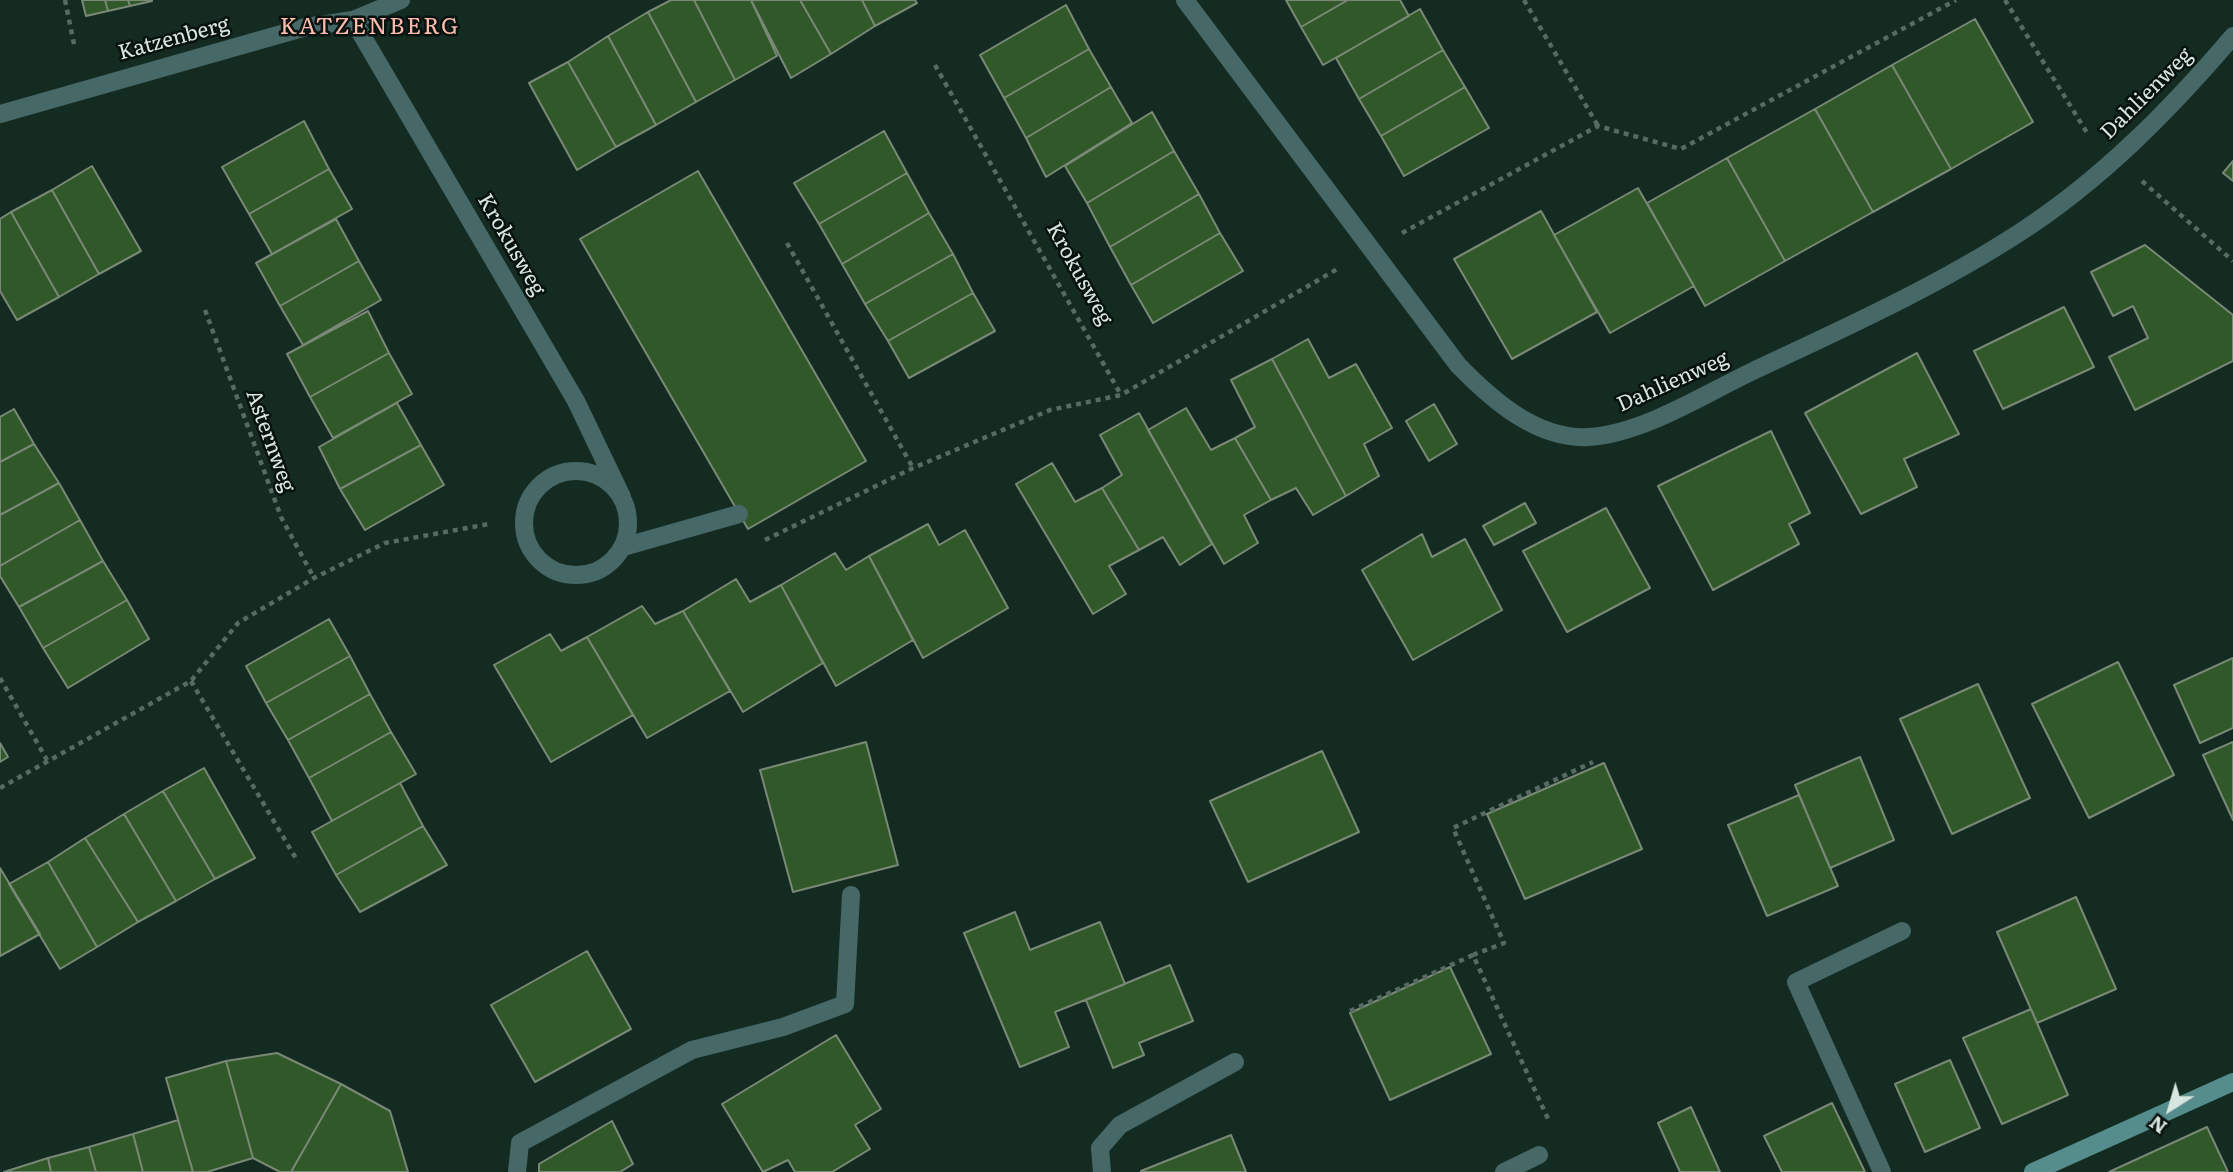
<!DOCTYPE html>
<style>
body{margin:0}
#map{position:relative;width:2233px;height:1172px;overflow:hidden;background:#142b22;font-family:Literata,serif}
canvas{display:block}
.north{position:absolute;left:2135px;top:1074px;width:70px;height:70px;-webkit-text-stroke:5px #07110d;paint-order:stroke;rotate:217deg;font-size:19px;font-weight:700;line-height:28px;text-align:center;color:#d8e6e0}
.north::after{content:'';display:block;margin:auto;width:24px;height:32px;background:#d8e6e0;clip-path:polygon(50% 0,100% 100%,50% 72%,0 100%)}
</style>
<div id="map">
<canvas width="2233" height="1172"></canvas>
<div class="north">N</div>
</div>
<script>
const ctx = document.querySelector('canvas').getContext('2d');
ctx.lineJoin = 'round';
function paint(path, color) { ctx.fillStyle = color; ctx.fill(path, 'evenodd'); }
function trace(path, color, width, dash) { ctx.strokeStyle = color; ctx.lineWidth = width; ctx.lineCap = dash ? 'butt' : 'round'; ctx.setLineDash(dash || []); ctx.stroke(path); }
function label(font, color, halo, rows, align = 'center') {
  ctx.font = font + ' Literata,serif'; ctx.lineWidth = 5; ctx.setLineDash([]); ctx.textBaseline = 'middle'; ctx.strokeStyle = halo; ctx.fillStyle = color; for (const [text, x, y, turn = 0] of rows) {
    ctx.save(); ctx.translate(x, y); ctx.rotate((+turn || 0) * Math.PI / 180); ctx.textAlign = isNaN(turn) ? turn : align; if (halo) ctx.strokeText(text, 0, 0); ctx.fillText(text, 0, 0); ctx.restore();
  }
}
const building = new Path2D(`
 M 82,0 L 105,0 L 108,11 L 86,16 Z
 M 105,0 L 128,0 L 130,6 L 108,11 Z
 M 128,0 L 152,0 L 152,1 L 130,6 Z
 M 671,0 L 694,0 L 735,80 L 696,102 L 648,12 Z
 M 694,0 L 751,0 L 777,56 L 735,80 Z
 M 751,0 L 800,0 L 831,54 L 791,78 Z
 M 800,0 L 862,0 L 875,26 L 831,54 Z
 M 862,0 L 915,0 L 917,3 L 875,26 Z
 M 1286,0 L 1348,0 L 1301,27 Z
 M 1348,0 L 1400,0 L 1409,16 L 1323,65 L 1301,27 Z
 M 1066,5 L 1089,49 L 1004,98 L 980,55 Z
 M 1420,9 L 1443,50 L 1359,99 L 1336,58 Z
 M 648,12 L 696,102 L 656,125 L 608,36 Z
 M 1975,19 L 2033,122 L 1951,169 L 1892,65 Z
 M 608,36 L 656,125 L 616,147 L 568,62 Z
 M 1089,49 L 1111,87 L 1026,138 L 1004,98 Z
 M 1443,50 L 1465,87 L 1381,136 L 1359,99 Z
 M 568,62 L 616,147 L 577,170 L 529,83 Z
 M 1892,65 L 1951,169 L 1873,212 L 1815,109 Z
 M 1111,87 L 1132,123 L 1046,177 L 1026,138 Z
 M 1465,87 L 1489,128 L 1404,176 L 1381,136 Z
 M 1815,109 L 1873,212 L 1785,261 L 1727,158 Z
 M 1152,112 L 1174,151 L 1087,203 L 1065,166 Z
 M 304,121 L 329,169 L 249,214 L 222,167 Z
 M 884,131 L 907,173 L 819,224 L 794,183 Z
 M 1174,151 L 1199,194 L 1110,247 L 1087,203 Z
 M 1727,158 L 1785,261 L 1705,306 L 1647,203 Z
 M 2233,161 L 2233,181 L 2223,173 Z
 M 92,166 L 141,251 L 99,274 L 52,190 Z
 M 329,169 L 352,209 L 272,254 L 249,214 Z
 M 698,171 L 866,461 L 748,529 L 580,239 Z
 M 907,173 L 929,213 L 842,264 L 819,224 Z
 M 1638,188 L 1694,286 L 1610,333 L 1554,235 Z
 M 52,190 L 99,274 L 59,297 L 11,212 Z
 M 1199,194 L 1220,233 L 1131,285 L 1110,247 Z
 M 1541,211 L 1597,312 L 1512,359 L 1454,259 Z
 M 11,212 L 59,297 L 17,320 L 0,291 L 0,219 Z
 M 929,213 L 953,254 L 865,304 L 842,264 Z
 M 336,219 L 359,261 L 280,306 L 256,263 Z
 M 1220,233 L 1243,271 L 1153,323 L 1131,285 Z
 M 2145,245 L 2233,315 L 2233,361 L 2135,410 L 2109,357 L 2148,338 L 2133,306 L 2113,316 L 2091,272 Z
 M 953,254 L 973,293 L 888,341 L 865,304 Z
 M 359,261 L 381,300 L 303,345 L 280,306 Z
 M 973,293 L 995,331 L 909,378 L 888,341 Z
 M 2064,307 L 2094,367 L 2003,409 L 1974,351 Z
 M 368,311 L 389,353 L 310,397 L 287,354 Z
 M 1308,339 L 1329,378 L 1356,364 L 1392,428 L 1364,444 L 1379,476 L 1346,496 L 1272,359 Z
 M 389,353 L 412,394 L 333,438 L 310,397 Z
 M 1917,353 L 1959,434 L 1904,459 L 1917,487 L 1861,514 L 1805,413 Z
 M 1272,359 L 1346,496 L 1313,515 L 1296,488 L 1271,500 L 1235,438 L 1255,427 L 1231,380 Z
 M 397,403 L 421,445 L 340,489 L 319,447 Z
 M 1434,404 L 1457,444 L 1429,461 L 1406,421 Z
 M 1186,408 L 1211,450 L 1235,438 L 1271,500 L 1244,515 L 1258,543 L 1224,564 L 1148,430 Z
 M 14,409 L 34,444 L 0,462 L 0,417 Z
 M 1139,413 L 1212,544 L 1180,565 L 1163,537 L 1139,550 L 1102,488 L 1122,475 L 1100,435 Z
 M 1771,431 L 1810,513 L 1789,524 L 1799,544 L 1713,590 L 1658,486 Z
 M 34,444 L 59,483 L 0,515 L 0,462 Z
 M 421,445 L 444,485 L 365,530 L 340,489 Z
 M 1052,463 L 1075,502 L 1102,488 L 1139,550 L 1109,566 L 1126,594 L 1093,614 L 1016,484 Z
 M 59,483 L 80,520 L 0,566 L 0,515 Z
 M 1525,503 L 1536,523 L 1494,545 L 1483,526 Z
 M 1606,508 L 1650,588 L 1567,632 L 1523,551 Z
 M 80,520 L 103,561 L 19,607 L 0,576 L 0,566 Z
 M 928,524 L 939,545 L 965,530 L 1008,608 L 923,658 L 869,556 Z
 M 1422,534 L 1432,557 L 1465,539 L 1502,610 L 1413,660 L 1362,570 Z
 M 835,553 L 846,570 L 869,556 L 913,640 L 836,686 L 781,585 Z
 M 103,561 L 127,600 L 43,648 L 19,607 Z
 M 736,579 L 750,602 L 781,585 L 823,663 L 743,712 L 683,611 Z
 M 127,600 L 149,639 L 68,688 L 43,648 Z
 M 642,606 L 655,624 L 683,611 L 730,691 L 647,738 L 587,637 Z
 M 329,619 L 350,656 L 266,703 L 246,666 Z
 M 550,634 L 561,651 L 587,637 L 633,715 L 551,762 L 494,665 Z
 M 350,656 L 370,694 L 288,740 L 266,703 Z
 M 2233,658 L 2233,728 L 2200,743 L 2174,685 Z
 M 2118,662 L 2174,775 L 2089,818 L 2032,704 Z
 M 1978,684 L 2030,798 L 1952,834 L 1900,719 Z
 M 370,694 L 391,732 L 309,778 L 288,740 Z
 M 391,732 L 416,774 L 332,821 L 309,778 Z
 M 866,742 L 898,865 L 793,892 L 760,770 Z
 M 2233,742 L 2233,820 L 2203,755 Z
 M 0,743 L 8,757 L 0,762 Z
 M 1322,751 L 1359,832 L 1248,882 L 1210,801 Z
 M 1860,757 L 1894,840 L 1830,868 L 1795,785 Z
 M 1604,763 L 1642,849 L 1525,899 L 1487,814 Z
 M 204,768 L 255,858 L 215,879 L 163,791 Z
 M 400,783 L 423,826 L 336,875 L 312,832 Z
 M 163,791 L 215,879 L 176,901 L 124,814 Z
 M 1799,795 L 1838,886 L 1767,916 L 1728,825 Z
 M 124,814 L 176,901 L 138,922 L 85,838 Z
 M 423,826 L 447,865 L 360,912 L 336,875 Z
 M 85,838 L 138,922 L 97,947 L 48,862 Z
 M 48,862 L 97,947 L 60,969 L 9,884 Z
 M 0,868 L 40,934 L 0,956 Z
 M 2076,897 L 2116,989 L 2037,1023 L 1997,932 Z
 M 1015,912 L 1030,950 L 1100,922 L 1125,984 L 1055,1012 L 1069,1047 L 1020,1067 L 964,933 Z
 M 587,951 L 631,1029 L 535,1082 L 491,1005 Z
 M 1170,965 L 1193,1021 L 1139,1043 L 1144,1055 L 1113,1068 L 1086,1000 Z
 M 1450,967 L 1491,1054 L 1390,1100 L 1350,1013 Z
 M 2031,1009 L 2068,1095 L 2002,1124 L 1963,1038 Z
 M 836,1035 L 881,1109 L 855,1125 L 870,1149 L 832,1172 L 795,1172 L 788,1160 L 763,1172 L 722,1104 Z
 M 277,1053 L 341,1084 L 291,1172 L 280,1172 L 253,1158 L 226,1061 Z
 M 1950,1060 L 1980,1128 L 1925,1152 L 1895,1084 Z
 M 226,1061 L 253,1158 L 207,1172 L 193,1172 L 166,1078 Z
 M 341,1084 L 390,1111 L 408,1172 L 291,1172 Z
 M 1832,1103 L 1865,1172 L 1782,1172 L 1764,1136 Z
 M 1691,1107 L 1720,1172 L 1680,1172 L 1658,1123 Z
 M 178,1120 L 193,1172 L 143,1172 L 133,1134 Z
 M 612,1121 L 633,1164 L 620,1172 L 539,1172 L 539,1164 Z
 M 2207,1127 L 2228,1172 L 2109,1172 Z
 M 133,1134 L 143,1172 L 96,1172 L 89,1147 Z
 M 1231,1135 L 1246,1172 L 1142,1172 L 1141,1171 Z
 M 89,1147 L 96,1172 L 51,1172 L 48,1158 Z
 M 48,1158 L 51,1172 L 4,1172 Z`);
paint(building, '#305829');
trace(building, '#798976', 2);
trace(new Path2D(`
 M 65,0 L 75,49
 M 1524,0 L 1598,126
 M 2005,0 L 2089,136
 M 935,65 L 1121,395
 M 2142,181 L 2233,261
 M 1402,233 L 1598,126 L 1681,149 L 1956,0
 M 787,243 L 913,468
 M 205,310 L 281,517 L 314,578
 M 765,540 L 913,468 L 1050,410 L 1121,395 L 1339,268
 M 0,678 L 47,760
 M 191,681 L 298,862
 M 0,788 L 191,681 L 238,623 L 314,578 L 385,543 L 489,524
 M 1473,955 L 1504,943 L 1453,828 L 1593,762
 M 1350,1011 L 1473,955 L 1549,1121`), '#576b63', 4.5, [5, 5]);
trace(new Path2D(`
 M 623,547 L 739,514
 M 517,1172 L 520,1143 L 692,1050 L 783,1027 L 845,1004 L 851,895
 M 1102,1172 L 1100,1148 L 1120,1125 L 1235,1062
 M 1504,1172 L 1539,1155
 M 1882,1172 L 1796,982 L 1902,931`), '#466867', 18);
trace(new Path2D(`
 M 1185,0 L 1458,365 C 1492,400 1537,440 1589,437 C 1642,434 1703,395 1751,372 C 1842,329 1934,288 2019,233 C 2101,180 2170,110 2233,36
 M 353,20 L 576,401 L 622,497
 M 0,114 L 306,27 L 353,20 L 401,0
 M524 523a52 52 0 1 1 104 0a52 52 0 1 1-104 0Z`), '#466867', 18);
trace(new Path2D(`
 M 2033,1172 L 2233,1082`), '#558d8c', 18);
label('21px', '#d8e6e0', '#07110d', [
 ["Katzenberg",174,39,-15],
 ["Dahlienweg",2147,94,-45],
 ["Krokusweg",511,245,60],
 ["Krokusweg",1079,274,61],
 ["Dahlienweg",1673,382,-24],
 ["Asternweg",270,441,70]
]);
ctx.letterSpacing = '2px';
label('23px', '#ffbcad', '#07110d', [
 ["KATZENBERG",370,27]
]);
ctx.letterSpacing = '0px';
</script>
